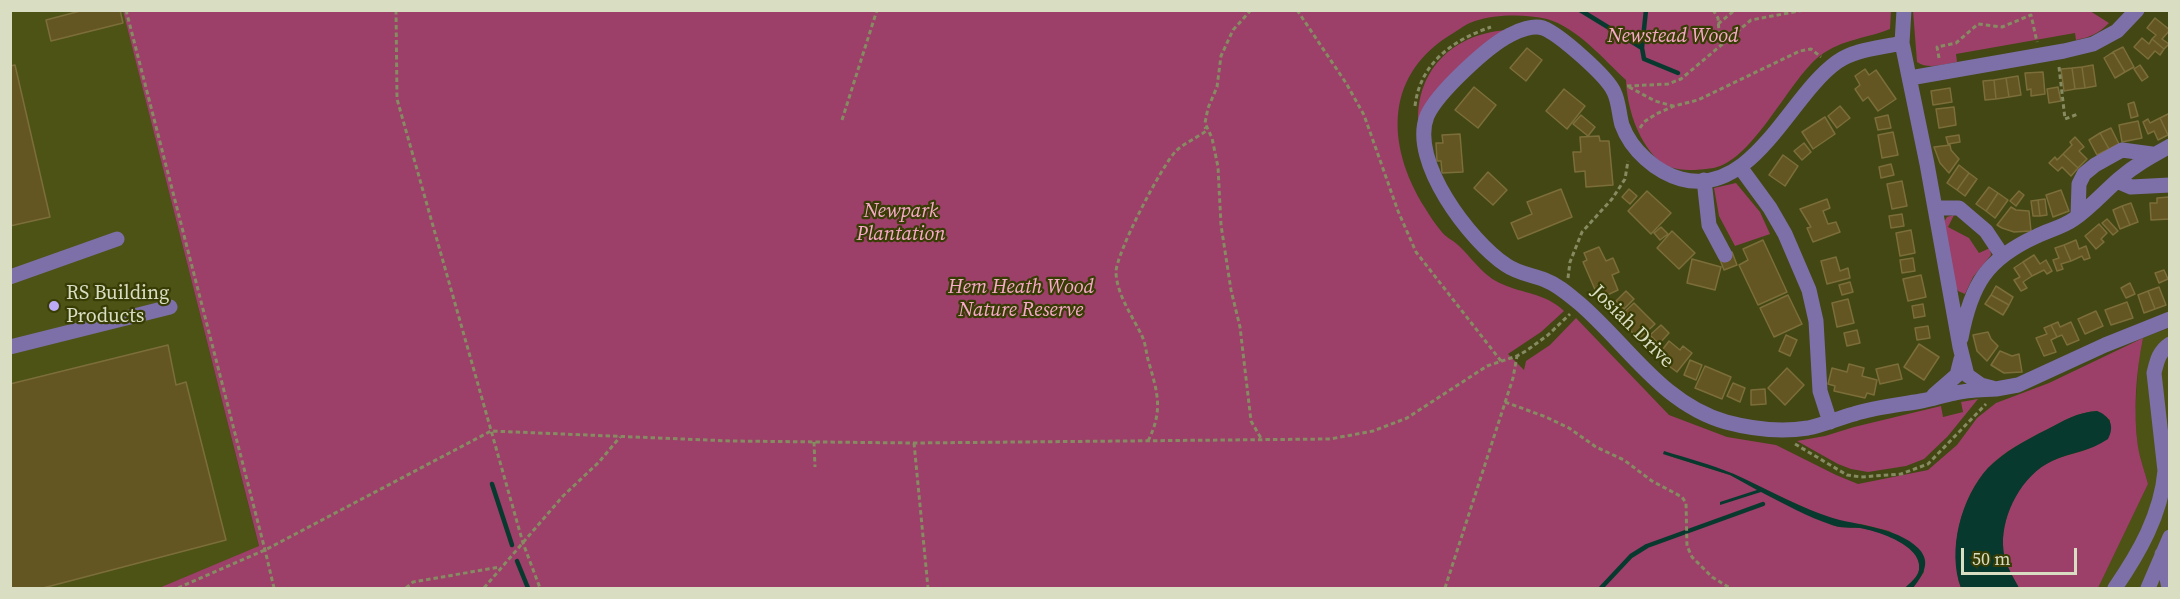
<!DOCTYPE html>
<style>
body{margin:0}
#map{position:relative;width:2180px;height:599px;overflow:hidden;background:#424713;font-family:"Source Serif 4",serif}
canvas{display:block}
.frame{position:absolute;inset:0;border:12px solid #d9ddc2;pointer-events:none}
.scale{position:absolute;left:1961px;top:548px;width:116px;height:27px;box-sizing:border-box;border:3px solid #d9ddc2;border-top:0;padding-left:8px;font-size:18px;line-height:21px;white-space:nowrap;color:#d9ddc2;-webkit-text-stroke:4px #383d05;paint-order:stroke}
</style>
<div id="map">
<canvas width="2180" height="599"></canvas>
<div class="frame"></div>
<div class="scale">50 m</div>
</div>
<script>
const ctx = document.querySelector('canvas').getContext('2d');
ctx.lineJoin = 'round';
function paint(path, color) { ctx.fillStyle = color; ctx.fill(path, 'evenodd'); }
function trace(path, color, width, dash) { ctx.strokeStyle = color; ctx.lineWidth = width; ctx.lineCap = dash ? 'butt' : 'round'; ctx.setLineDash(dash || []); ctx.stroke(path); }
function label(font, color, halo, rows, align = 'center') {
  ctx.font = font + ' "Source Serif 4",serif'; ctx.lineWidth = 4.5; ctx.setLineDash([]); ctx.textBaseline = 'middle'; ctx.strokeStyle = halo; ctx.fillStyle = color; for (const [text, x, y, turn = 0] of rows) {
    ctx.save(); ctx.translate(x, y); ctx.rotate((+turn || 0) * Math.PI / 180); ctx.textAlign = isNaN(turn) ? turn : align; if (halo) ctx.strokeText(text, 0, 0); ctx.fillText(text, 0, 0); ctx.restore();
  }
}
paint(new Path2D(`
 M 10,11 L 123,11 L 259,547 L 159,588 L 11,588 Z
 M 2169,328 L 2169,588 L 2098,588 L 2148,484 L 2138,449 L 2135,413 L 2139,359 L 2143,338 Z`), '#4d5315');
paint(new Path2D(`
 M 123,11 L 1891,11 L 1890,29 C 1862,40 1839,39 1815,60 C 1787,86 1753,157 1717,167 C 1711,169 1702,169 1695,170 C 1680,170 1668,169 1657,159 C 1637,139 1627,107 1626,80 C 1603,59 1578,28 1547,19 C 1526,14 1496,14 1475,21 C 1468,23 1461,28 1455,32 C 1384,73 1385,144 1425,208 C 1430,216 1435,224 1441,231 C 1445,237 1453,240 1458,245 C 1472,258 1484,277 1502,284 C 1524,294 1545,293 1564,311 L 1541,332 L 1508,354 L 1524,370 L 1526,361 L 1550,345 L 1576,318 L 1669,415 L 1727,437 L 1776,445 L 1836,475 L 1858,484 L 1928,470 L 1957,445 L 1977,418 L 1996,403 L 2049,383 L 2143,338 C 2136,373 2133,411 2138,447 C 2140,459 2145,472 2148,484 L 2098,588 L 2019,588 C 2012,575 2003,561 2003,545 C 2002,513 2022,474 2052,461 C 2076,450 2090,454 2110,434 L 2110,420 L 2097,411 C 2078,412 2063,421 2046,430 C 2026,440 2003,452 1988,468 C 1961,497 1948,550 1961,588 L 1913,588 L 1924,572 L 1918,548 L 1889,531 L 1861,524 L 1847,523 L 1819,514 L 1719,469 L 1663,454 L 1730,475 L 1832,525 C 1842,528 1850,527 1860,528 C 1878,530 1924,546 1919,570 C 1918,577 1910,583 1905,588 L 159,588 L 259,546 Z
 M 1913,11 L 2090,11 L 2109,23 C 2098,34 2090,37 2076,40 L 2075,33 L 1956,54 L 1957,62 C 1943,64 1929,70 1917,62 Z
 M 1510,30 L 1497,36 L 1419,131 C 1412,72 1453,32 1510,30 Z
 M 1736,183 L 1760,212 L 1770,234 L 1735,246 L 1719,216 L 1714,188 Z
 M 1954,215 L 1948,227 L 1969,238 L 1979,253 L 1990,248 L 1991,255 L 1973,277 L 1965,294 L 1958,291 L 1955,285 L 1944,222 L 1947,217 Z
 M 1978,399 L 1948,436 L 1924,459 L 1906,466 L 1868,472 L 1851,469 L 1838,464 L 1797,441 L 1825,436 L 1854,427 L 1941,406 L 1943,417 L 1963,412 L 1961,402 Z`), '#9c3f69');
paint(new Path2D(`
 M 2097,411 C 2110,416 2115,426 2108,439 C 2089,452 2071,452 2052,461 C 2022,475 2002,514 2003,545 C 2003,561 2012,575 2019,588 L 1961,588 C 1947,550 1961,498 1988,468 C 2004,452 2026,440 2046,430 C 2063,421 2078,412 2097,411 Z
 M 1664,451 C 1687,458 1712,465 1734,474 C 1763,487 1791,503 1821,514 C 1850,526 1896,525 1919,549 C 1932,563 1922,576 1913,588 L 1905,588 C 1910,583 1918,577 1919,570 C 1924,546 1878,531 1860,528 C 1850,527 1842,529 1832,525 C 1808,517 1784,504 1761,492 L 1720,505 L 1720,502 L 1757,490 L 1730,475 L 1663,454 Z`), '#08392f');
trace(new Path2D(`
 M 1580,10 L 1642,48
 M 1646,10 L 1642,48 L 1644,59 L 1678,73
 M 492,484 L 512,545
 M 517,561 L 528,588
 M 1601,588 L 1631,556 L 1647,546 L 1763,504`), '#08392f', 4.5);
const building = new Path2D(`
 M 84,10 L 120,10 L 123,23 L 51,41 L 46,20 Z
 M 2155,18 L 2170,30 L 2162,39 L 2169,44 L 2164,49 L 2152,39 L 2156,35 L 2147,28 Z
 M 2142,38 L 2149,44 L 2152,39 L 2164,49 L 2160,55 L 2155,51 L 2148,59 L 2134,47 Z
 M 2123,47 L 2134,67 L 2125,72 L 2113,52 Z
 M 1527,48 L 1542,60 L 1526,81 L 1510,68 Z
 M 2113,52 L 2125,72 L 2115,78 L 2104,58 Z
 M 15,65 L 50,217 L 10,226 L 10,66 Z
 M 2093,65 L 2096,86 L 2085,88 L 2082,67 Z
 M 2140,65 L 2148,77 L 2142,81 L 2134,69 Z
 M 2082,67 L 2085,88 L 2075,89 L 2072,68 Z
 M 2072,68 L 2075,89 L 2064,91 L 2061,69 Z
 M 1865,69 L 1869,75 L 1876,70 L 1896,99 L 1878,111 L 1868,97 L 1863,101 L 1855,89 L 1860,85 L 1855,76 Z
 M 2043,72 L 2045,94 L 2031,96 L 2031,89 L 2027,90 L 2025,73 Z
 M 2018,76 L 2021,95 L 2009,97 L 2006,78 Z
 M 2006,78 L 2009,97 L 1996,99 L 1994,80 Z
 M 1994,80 L 1996,99 L 1985,100 L 1983,81 Z
 M 1474,87 L 1496,105 L 1478,128 L 1455,110 Z
 M 2058,87 L 2061,101 L 2049,103 L 2047,89 Z
 M 1950,88 L 1952,102 L 1933,105 L 1931,91 Z
 M 1564,89 L 1585,106 L 1567,129 L 1546,111 Z
 M 2134,102 L 2138,116 L 2131,118 L 2128,104 Z
 M 1840,106 L 1850,118 L 1837,128 L 1828,116 Z
 M 1954,107 L 1956,125 L 1939,128 L 1936,109 Z
 M 2170,113 L 2170,134 L 2168,135 L 2160,118 Z
 M 1581,115 L 1595,127 L 1588,136 L 1573,124 Z
 M 1888,115 L 1891,128 L 1878,130 L 1875,118 Z
 M 1825,117 L 1835,134 L 1813,149 L 1802,132 Z
 M 2160,118 L 2168,135 L 2158,140 L 2154,131 L 2148,134 L 2143,122 L 2148,119 L 2150,123 Z
 M 2138,121 L 2142,138 L 2122,142 L 2119,125 Z
 M 2111,128 L 2119,144 L 2109,149 L 2100,133 Z
 M 1893,132 L 1898,155 L 1882,158 L 1878,135 Z
 M 2100,133 L 2109,149 L 2097,155 L 2089,140 Z
 M 1460,134 L 1463,172 L 1442,173 L 1441,161 L 1437,161 L 1436,143 L 1443,143 L 1442,135 Z
 M 1959,135 L 1960,142 L 1948,144 L 1946,137 Z
 M 1599,136 L 1600,141 L 1609,141 L 1613,185 L 1586,187 L 1585,171 L 1575,172 L 1573,152 L 1581,152 L 1580,137 Z
 M 2075,137 L 2084,147 L 2079,151 L 2087,159 L 2078,168 L 2063,154 L 2072,145 L 2070,142 Z
 M 1804,143 L 1811,152 L 1802,160 L 1794,151 Z
 M 1950,145 L 1951,150 L 1959,159 L 1949,173 L 1940,163 L 1934,147 Z
 M 2063,154 L 2078,168 L 2071,176 L 2062,167 L 2058,171 L 2049,163 L 2055,157 L 2057,160 Z
 M 1783,155 L 1798,166 L 1785,186 L 1769,175 Z
 M 1891,164 L 1894,175 L 1881,178 L 1879,167 Z
 M 1959,165 L 1969,173 L 1957,190 L 1947,183 Z
 M 1488,172 L 1507,190 L 1493,205 L 1474,188 Z
 M 1969,173 L 1977,179 L 1965,196 L 1957,190 Z
 M 1902,181 L 1907,206 L 1892,209 L 1887,184 Z
 M 1989,187 L 1998,193 L 1986,211 L 1976,204 Z
 M 1561,189 L 1572,217 L 1518,239 L 1511,223 L 1532,214 L 1527,202 Z
 M 1629,189 L 1637,196 L 1630,204 L 1622,197 Z
 M 2061,190 L 2069,211 L 2053,217 L 2046,195 Z
 M 1647,191 L 1671,213 L 1651,234 L 1628,211 Z
 M 2019,191 L 2024,195 L 2016,206 L 2010,201 Z
 M 1998,193 L 2008,200 L 1995,218 L 1986,211 Z
 M 2169,197 L 2170,219 L 2151,220 L 2150,203 L 2157,203 L 2157,198 Z
 M 1827,199 L 1830,208 L 1823,211 L 1828,224 L 1836,222 L 1840,232 L 1813,242 L 1807,228 L 1811,227 L 1800,209 Z
 M 2045,199 L 2047,215 L 2040,216 L 2038,200 Z
 M 2038,200 L 2040,216 L 2033,216 L 2031,201 Z
 M 2131,203 L 2138,222 L 2130,225 L 2122,206 Z
 M 2122,206 L 2130,225 L 2120,229 L 2113,210 Z
 M 2011,207 L 2016,210 L 2029,211 L 2031,231 L 2014,232 L 2002,228 L 1997,225 Z
 M 1902,214 L 1904,226 L 1891,228 L 1889,216 Z
 M 2107,219 L 2118,231 L 2113,235 L 2102,223 Z
 M 2099,224 L 2107,233 L 2101,239 L 2104,242 L 2096,249 L 2085,236 Z
 M 1661,227 L 1668,234 L 1660,240 L 1654,233 Z
 M 1911,230 L 1915,253 L 1900,256 L 1896,233 Z
 M 1672,231 L 1695,253 L 1679,269 L 1657,248 Z
 M 1763,240 L 1787,292 L 1758,305 L 1739,265 L 1748,260 L 1743,249 Z
 M 2076,240 L 2079,249 L 2086,246 L 2090,258 L 2084,260 L 2082,256 L 2071,261 L 2064,245 Z
 M 2064,245 L 2071,261 L 2061,264 L 2063,269 L 2057,271 L 2053,260 L 2059,258 L 2055,248 Z
 M 1599,247 L 1606,261 L 1613,258 L 1619,272 L 1612,275 L 1618,290 L 1603,297 L 1601,290 L 1596,292 L 1583,262 L 1587,260 L 1584,253 Z
 M 1732,252 L 1737,265 L 1724,270 L 1719,257 Z
 M 2034,255 L 2040,264 L 2046,260 L 2052,271 L 2047,274 L 2044,270 L 2032,276 L 2023,262 Z
 M 1836,257 L 1840,271 L 1848,268 L 1850,278 L 1827,284 L 1821,261 Z
 M 1913,258 L 1915,271 L 1902,273 L 1900,260 Z
 M 1692,259 L 1721,267 L 1715,290 L 1687,283 Z
 M 2023,262 L 2032,276 L 2023,282 L 2027,288 L 2021,291 L 2014,280 L 2020,277 L 2014,268 Z
 M 2164,270 L 2168,279 L 2159,283 L 2155,273 Z
 M 1921,275 L 1926,297 L 1908,301 L 1903,279 Z
 M 1850,282 L 1853,292 L 1842,295 L 1839,285 Z
 M 2130,283 L 2135,294 L 2126,298 L 2121,288 Z
 M 1996,286 L 2013,297 L 2009,305 L 1991,295 Z
 M 2159,287 L 2166,305 L 2155,309 L 2148,291 Z
 M 1626,291 L 1634,299 L 1624,309 L 1616,301 Z
 M 2148,291 L 2155,309 L 2144,313 L 2138,295 Z
 M 1788,295 L 1802,324 L 1774,337 L 1760,308 Z
 M 1991,295 L 2009,305 L 2003,315 L 1985,304 Z
 M 1848,299 L 1854,323 L 1837,327 L 1832,303 Z
 M 2127,302 L 2133,318 L 2111,325 L 2105,310 Z
 M 1634,303 L 1655,324 L 1639,339 L 1618,318 Z
 M 1923,304 L 1925,316 L 1914,318 L 1912,306 Z
 M 2096,311 L 2103,326 L 2085,334 L 2078,319 Z
 M 2058,322 L 2060,327 L 2071,322 L 2079,340 L 2067,345 L 2062,335 L 2057,337 L 2051,325 Z
 M 1661,325 L 1669,333 L 1659,344 L 1650,335 Z
 M 2051,325 L 2057,337 L 2051,340 L 2056,352 L 2044,356 L 2036,338 L 2047,334 L 2044,328 Z
 M 1928,326 L 1930,338 L 1917,340 L 1915,328 Z
 M 1857,330 L 1860,343 L 1847,346 L 1844,333 Z
 M 1988,332 L 1991,339 L 1998,346 L 1987,361 L 1977,351 L 1973,335 Z
 M 1786,335 L 1797,340 L 1790,356 L 1779,351 Z
 M 1669,341 L 1680,350 L 1683,346 L 1692,353 L 1677,372 L 1657,357 Z
 M 1919,344 L 1939,357 L 1924,380 L 1904,367 Z
 M 168,345 L 176,385 L 186,382 L 226,540 L 43,588 L 10,588 L 10,384 Z
 M 2000,351 L 2012,356 L 2019,354 L 2022,372 L 2004,373 L 1991,365 Z
 M 1690,360 L 1702,365 L 1696,380 L 1684,375 Z
 M 1849,364 L 1864,368 L 1862,376 L 1877,380 L 1874,395 L 1867,393 L 1865,398 L 1834,391 L 1835,386 L 1828,384 L 1832,368 L 1847,372 Z
 M 1898,364 L 1902,379 L 1880,384 L 1876,369 Z
 M 1705,366 L 1731,377 L 1722,399 L 1695,388 Z
 M 1787,368 L 1804,385 L 1785,405 L 1768,388 Z
 M 1733,383 L 1745,388 L 1740,402 L 1727,396 Z
 M 1765,389 L 1766,404 L 1751,405 L 1751,390 Z`);
paint(building, '#645622');
trace(building, '#7c6e3a', 1.5);
trace(new Path2D(`
 M 126,10 L 265,550 L 274,588
 M 396,10 L 397,99 L 523,543 L 540,588
 M 1251,10 L 1233,30 L 1221,56 L 1217,87 L 1208,108 L 1205,123 L 1212,138 L 1218,167 L 1221,225 L 1231,290 L 1240,327 L 1251,421 L 1262,440
 M 1297,10 L 1346,83 L 1364,115 L 1398,211 L 1416,252 L 1501,361
 M 1713,10 L 1718,18 L 1720,46
 M 1718,24 L 1735,10
 M 1939,58 L 1937,47 L 1956,43 L 1978,24 L 2002,27 L 2031,15 L 2037,42
 M 2059,67 L 2065,119 L 2078,114
 M 1627,86 L 1668,84 L 1681,79 L 1751,20 L 1804,10
 M 1629,87 L 1655,101 L 1673,106
 M 1415,106 C 1420,63 1453,40 1491,27
 M 842,120 L 877,10
 M 1640,128 L 1644,122 L 1656,114 L 1674,106 L 1698,100 L 1800,51 L 1811,49 L 1821,57
 M 1568,278 L 1570,262 L 1582,232 L 1612,199 L 1625,179 L 1628,161
 M 1505,402 L 1546,417 L 1569,428 L 1596,447 L 1624,460 L 1652,481 L 1682,497 L 1686,503 L 1687,546 L 1692,557 L 1712,577 L 1730,588
 M 1148,441 C 1163,411 1158,394 1149,363 C 1146,354 1146,344 1142,336 C 1133,317 1117,295 1116,273 C 1115,255 1162,165 1176,151 C 1184,143 1197,138 1206,131 L 1205,127
 M 814,442 L 815,467
 M 914,443 L 928,588
 M 1795,444 L 1847,475 L 1861,477 L 1901,474 L 1928,464 L 1986,404
 M 178,588 L 265,550 L 491,431 L 731,441 L 914,443 L 1330,439 L 1373,431 L 1407,418 L 1487,366 L 1517,356 L 1526,351 L 1548,335 L 1570,314
 M 406,588 L 413,582 L 500,567
 M 484,588 L 563,496 L 599,462 L 620,437
 M 1445,588 L 1513,378 L 1517,356`), '#868b62', 3, [4.5, 3]);
trace(new Path2D(`
 M 1904,10 L 1902,43 L 1927,164 L 1960,347 L 1967,375 L 1981,385 L 1996,389 L 2018,385 L 2105,345 L 2170,319
 M 1902,43 C 1881,48 1855,49 1837,62 C 1789,96 1753,198 1681,179 C 1656,172 1631,150 1622,125 C 1619,115 1619,102 1614,92 C 1607,76 1559,34 1543,28 C 1533,25 1519,30 1510,35 C 1488,46 1437,93 1427,116 C 1409,161 1470,241 1506,265 C 1517,273 1532,275 1545,280 C 1558,285 1568,294 1579,303 C 1627,344 1662,404 1726,422 C 1752,429 1782,432 1808,428 C 1824,425 1838,418 1854,414 C 1876,407 1899,405 1921,401 C 1933,399 1943,395 1955,393 C 1968,390 1982,390 1996,389
 M 1910,78 L 2064,51 L 2093,44 L 2117,31 L 2137,10
 M 1740,167 L 1770,208 L 1785,234 L 1809,290 L 1816,321 L 1820,391 L 1830,422
 M 1704,180 L 1709,225 L 1725,255
 M 2117,181 L 2131,187 L 2170,185
 M 1935,208 L 1959,208 L 1986,231 L 2002,255
 M 2078,216 L 2079,184 L 2084,174 L 2095,165 L 2122,150 L 2152,154
 M 10,277 L 117,239
 M 1961,338 C 1971,285 1986,259 2037,236 C 2049,230 2063,227 2074,219 C 2091,207 2104,192 2119,179 C 2135,165 2152,156 2170,146
 M 10,347 L 170,307
 M 1934,395 L 1957,375 L 1961,359
 M 2162,554 L 2169,588
 M 2115,588 C 2139,553 2161,515 2165,471 L 2154,373 C 2157,361 2159,351 2170,344
 M 2148,588 L 2170,537`), '#7d6fa8', 15);
for (const [x, y, r, color] of [
 [54,306,6,"#bcaaf6"]
]) { const dot = new Path2D(); dot.arc(x, y, r, 0, 2 * Math.PI); ctx.fillStyle = color; ctx.fill(dot); trace(dot, '#383d05', 2); }
label('italic 20px', '#f9aac9', '#383d05', [
 ["Newstead Wood",1673,37],
 ["Newpark",901,212],
 ["Plantation",901,235],
 ["Hem Heath Wood",1021,288],
 ["Nature Reserve",1021,311]
]);
label('20px', '#d9ddc2', '#383d05', [
 ["RS Building",66,294],
 ["Products",66,317]
], 'left');
label('20px', '#d9ddc2', '#383d05', [
 ["Josiah Drive",1632,327,45]
]);
</script>
